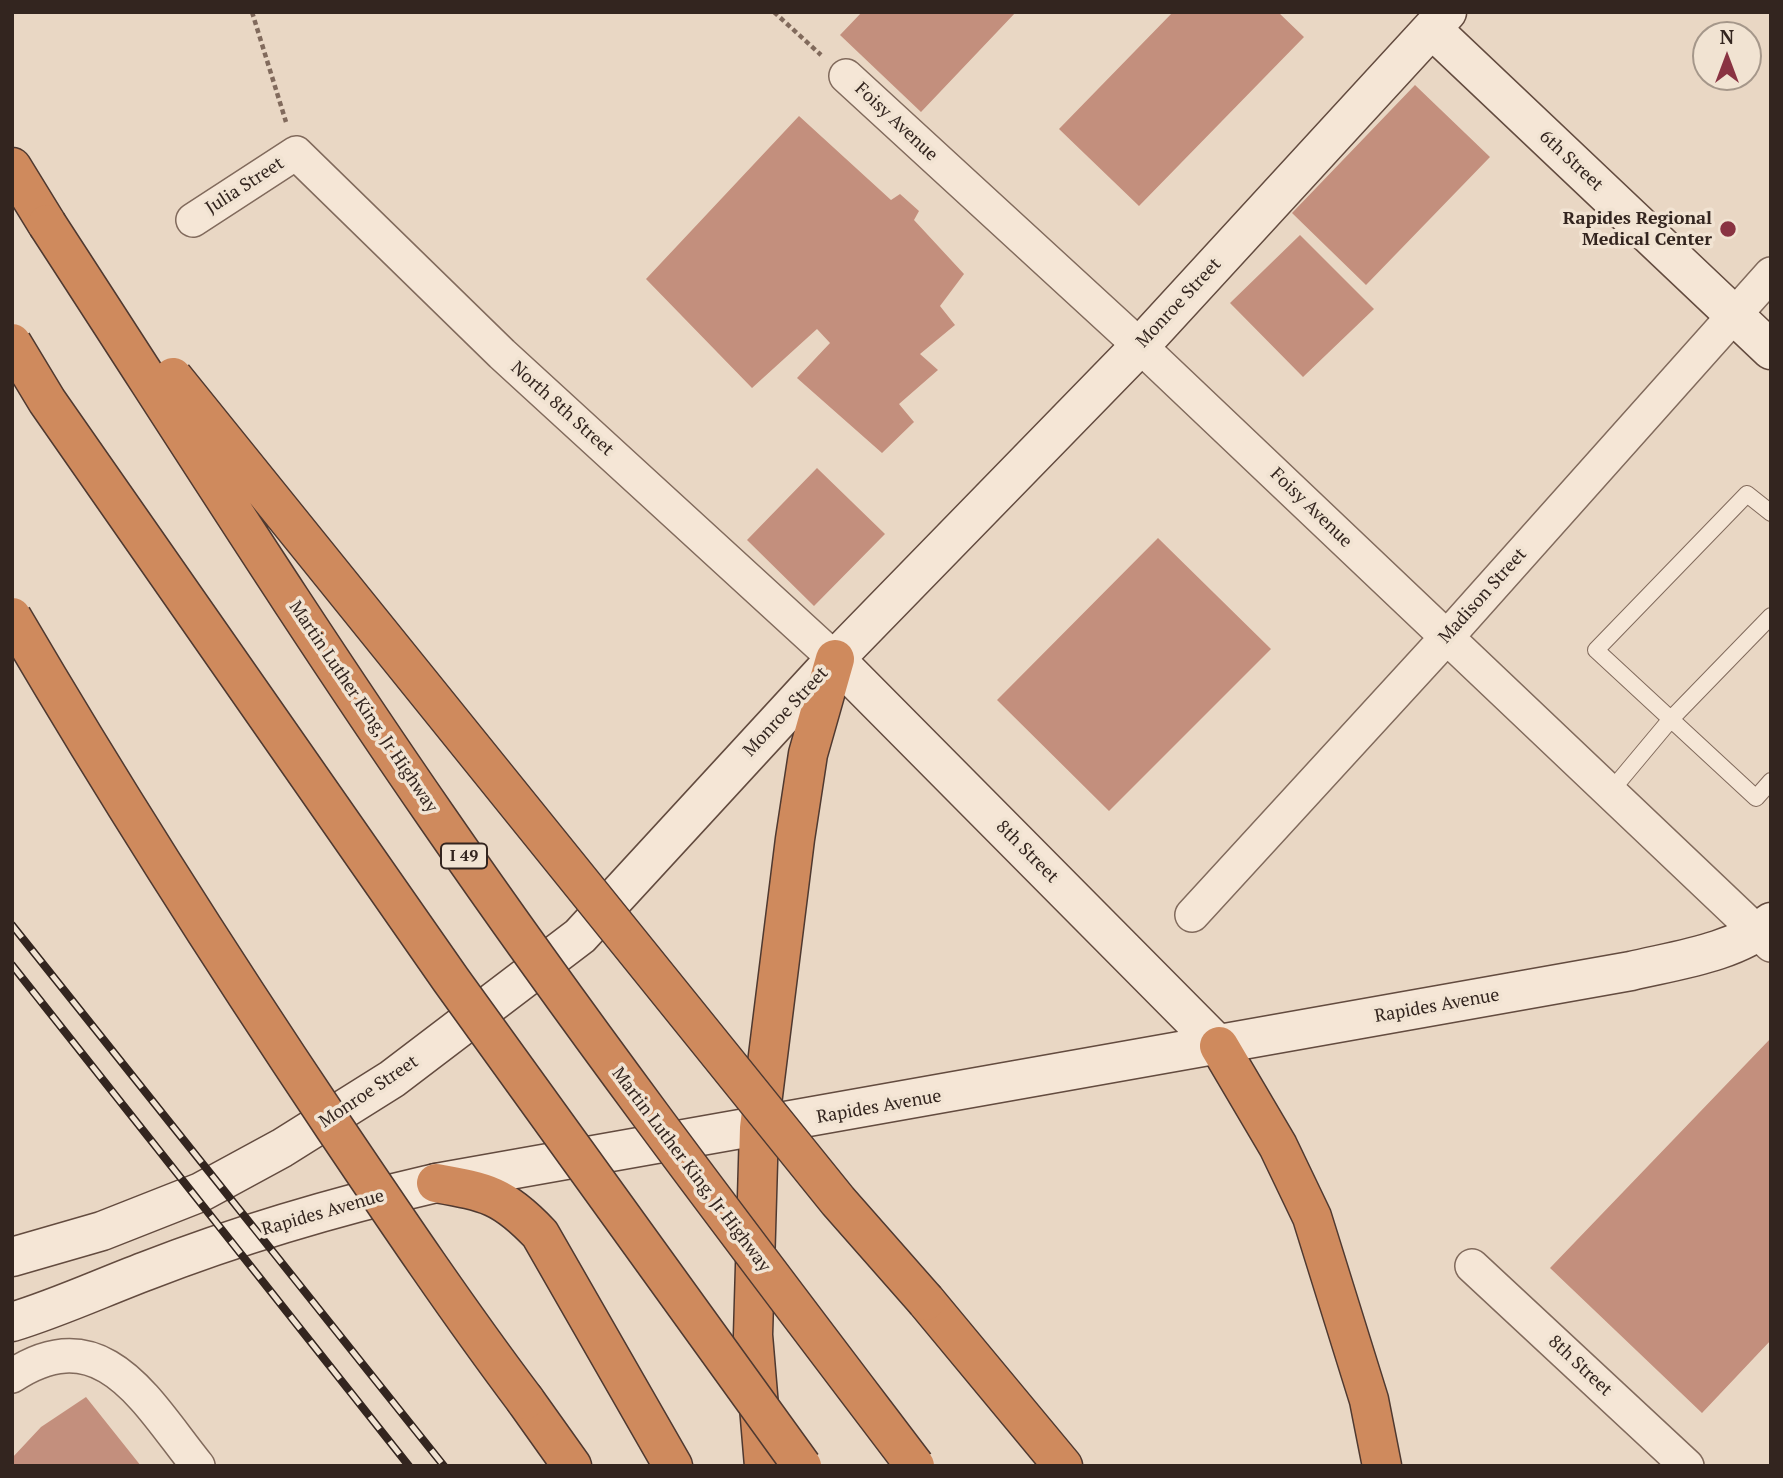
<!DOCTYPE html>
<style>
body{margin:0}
#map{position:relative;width:1783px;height:1478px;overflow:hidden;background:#e9d7c4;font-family:"PT Serif",serif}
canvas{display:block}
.frame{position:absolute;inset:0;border:14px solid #33251f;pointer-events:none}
.north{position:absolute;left:1692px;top:21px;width:70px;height:70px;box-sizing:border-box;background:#f1e3d2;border:2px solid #a5978a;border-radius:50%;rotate:0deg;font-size:19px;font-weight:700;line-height:28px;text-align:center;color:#33251f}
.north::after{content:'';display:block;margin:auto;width:24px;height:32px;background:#893342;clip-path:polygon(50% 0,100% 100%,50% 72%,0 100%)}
</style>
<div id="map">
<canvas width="1783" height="1478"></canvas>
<div class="frame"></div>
<div class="north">N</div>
</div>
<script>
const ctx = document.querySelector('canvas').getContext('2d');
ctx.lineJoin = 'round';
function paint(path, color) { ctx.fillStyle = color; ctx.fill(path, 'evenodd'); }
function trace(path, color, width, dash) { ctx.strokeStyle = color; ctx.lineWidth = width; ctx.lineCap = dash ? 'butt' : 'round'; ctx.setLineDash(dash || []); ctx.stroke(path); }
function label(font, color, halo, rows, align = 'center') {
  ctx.font = font + ' "PT Serif",serif'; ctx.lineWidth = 7; ctx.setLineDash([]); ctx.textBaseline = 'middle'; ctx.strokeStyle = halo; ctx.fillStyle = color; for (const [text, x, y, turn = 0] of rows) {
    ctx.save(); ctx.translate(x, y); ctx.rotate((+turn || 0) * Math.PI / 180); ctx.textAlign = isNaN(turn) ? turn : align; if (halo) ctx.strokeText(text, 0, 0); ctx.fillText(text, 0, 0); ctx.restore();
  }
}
paint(new Path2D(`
 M 862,12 L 1016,12 L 921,112 L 840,35 Z
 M 1173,12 L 1278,12 L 1304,37 L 1139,206 L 1059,129 Z
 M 1415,85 L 1490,157 L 1366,285 L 1292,213 Z
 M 799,116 L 891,200 L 900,194 L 919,211 L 914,220 L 964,274 L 940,306 L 955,325 L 920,354 L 938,370 L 899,404 L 914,422 L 882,453 L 797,378 L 830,343 L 817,329 L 752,388 L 646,279 Z
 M 1300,235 L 1374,309 L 1303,377 L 1230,303 Z
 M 817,468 L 885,534 L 814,606 L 747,540 Z
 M 1158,538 L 1271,649 L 1109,811 L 997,700 Z
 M 1771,1038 L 1771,1340 L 1702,1413 L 1550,1268 Z
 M 86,1397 L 141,1466 L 12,1466 L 12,1458 L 41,1427 Z`), '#c38f7d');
const lane = new Path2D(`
 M 1771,513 L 1747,494 L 1596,650 L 1756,798 L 1771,781
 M 1610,792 L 1671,719 L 1771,616`);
const street = new Path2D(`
 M 846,76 L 1140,346 L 1771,945
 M 193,220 L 296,153 L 502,354 L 835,659
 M 1192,915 L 1447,637 L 1771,274
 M 1472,1266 L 1687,1466
 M 12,1376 C 103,1316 147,1403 198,1466`);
const secondary = new Path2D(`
 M 1432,29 L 1771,350
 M 835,659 L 1219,1046
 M 12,1257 L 102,1231 L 201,1192 L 282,1148 L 392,1079 L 580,936 L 835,659 L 1140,346 L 1447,12
 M 12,1322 C 58,1308 101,1288 146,1271 C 241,1234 337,1206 436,1183 L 1631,971 C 1677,960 1734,953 1771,922`);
const highway = new Path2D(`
 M 12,167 L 47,224
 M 1219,1046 L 1278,1146 L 1312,1217 L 1369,1400 L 1382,1466
 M 436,1183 C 487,1192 503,1195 540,1234 L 673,1466
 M 926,1301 L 1063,1466
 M 525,1400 L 572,1466
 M 764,1466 L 753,1335 L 759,1128 L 795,839 L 808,754 L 835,659`);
trace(lane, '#816a5c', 18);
trace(street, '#816a5c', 36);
trace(secondary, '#634b3f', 41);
trace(highway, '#4f3930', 41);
trace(new Path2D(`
 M 252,12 L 286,122
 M 774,12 L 821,55`), '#816a5c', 4.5, [5, 3.5]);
trace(lane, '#f5e6d6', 16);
trace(street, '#f5e6d6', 33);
trace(secondary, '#f5e6d6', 38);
trace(highway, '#cf8a5d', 38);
const rail = new Path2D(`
 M 12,925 L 444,1466
 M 12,965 L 409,1466`);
trace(rail, '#33251f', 8);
trace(rail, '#f1e3d2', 5, [16]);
const highwayBridge = new Path2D(`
 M 47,224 C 176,422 302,622 436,816 C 589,1038 752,1251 915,1466
 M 12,343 L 47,401 L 451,980 L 802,1466
 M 173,377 L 838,1201 L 926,1301
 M 12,617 C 114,791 222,960 334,1127 C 396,1219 458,1311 525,1400`);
trace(highwayBridge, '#4f3930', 41, []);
trace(highwayBridge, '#cf8a5d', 38);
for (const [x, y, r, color] of [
 [1728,229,9,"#893342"]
]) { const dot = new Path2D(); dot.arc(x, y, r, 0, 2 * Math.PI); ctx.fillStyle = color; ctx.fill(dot); trace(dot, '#f1e3d2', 2.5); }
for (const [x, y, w] of [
 [464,856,46]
]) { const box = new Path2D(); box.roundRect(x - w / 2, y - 12.5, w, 25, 5); ctx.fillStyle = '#f1e3d2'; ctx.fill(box); trace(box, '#33251f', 2); }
label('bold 16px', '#33251f', null, [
 ["I 49",464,856]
]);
label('18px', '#33251f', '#f1e3d2', [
 ["Foisy Avenue",896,122,43],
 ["6th Street",1571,161,43],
 ["Julia Street",245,186,-33],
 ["Monroe Street",1179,303,-47],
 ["North 8th Street",562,409,42],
 ["Foisy Avenue",1311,508,44],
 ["Madison Street",1483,596,-48],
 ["Martin Luther King, Jr Highway",363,707,56],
 ["Monroe Street",786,712,-47],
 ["8th Street",1027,852,45],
 ["Rapides Avenue",1437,1006,-10],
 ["Monroe Street",369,1092,-34],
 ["Rapides Avenue",879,1107,-10],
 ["Martin Luther King, Jr Highway",691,1170,53],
 ["Rapides Avenue",323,1213,-16],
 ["8th Street",1580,1366,43]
]);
label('bold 18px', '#33251f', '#f1e3d2', [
 ["Rapides Regional",1712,219],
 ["Medical Center",1712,240]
], 'right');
</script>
